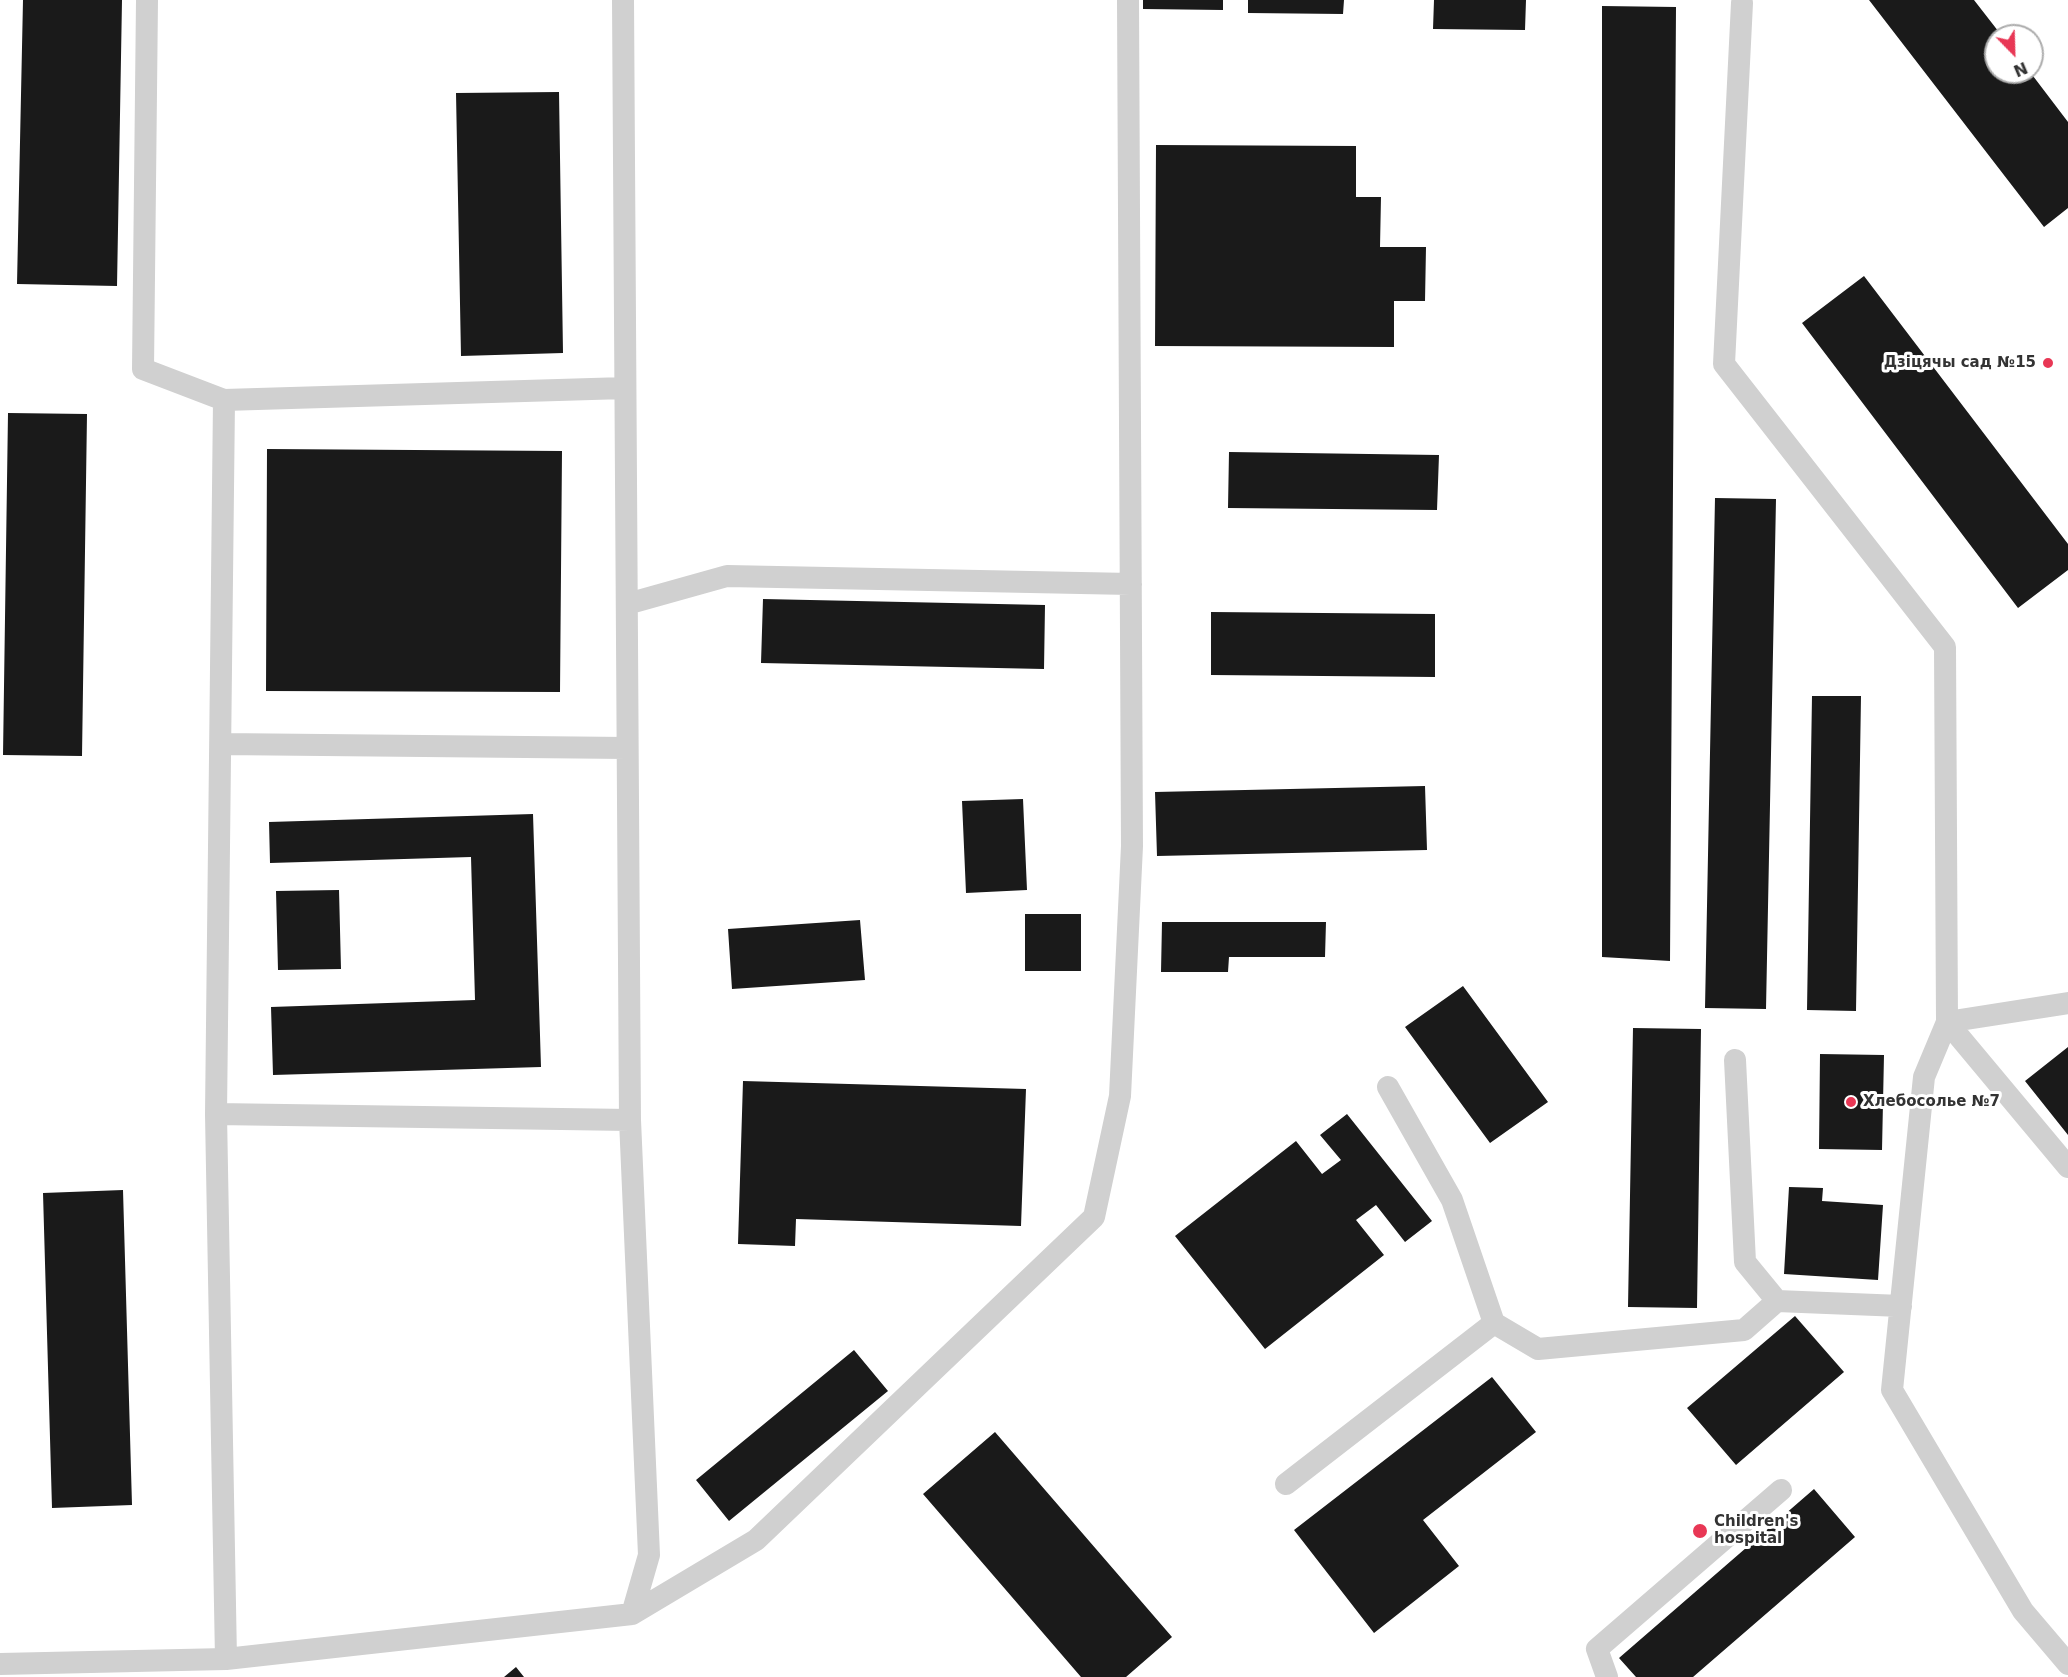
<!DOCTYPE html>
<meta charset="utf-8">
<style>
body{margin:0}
#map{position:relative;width:2068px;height:1677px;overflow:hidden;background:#fff;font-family:"DejaVu Sans",sans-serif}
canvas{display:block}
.north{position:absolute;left:1984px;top:24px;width:60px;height:60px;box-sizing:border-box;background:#fff;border:2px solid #adadad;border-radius:50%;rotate:157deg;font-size:16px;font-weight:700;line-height:24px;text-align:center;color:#333}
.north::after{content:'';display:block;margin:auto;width:21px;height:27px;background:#e83755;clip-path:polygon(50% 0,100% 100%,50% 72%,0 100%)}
</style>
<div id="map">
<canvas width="2068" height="1677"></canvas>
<div class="north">N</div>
</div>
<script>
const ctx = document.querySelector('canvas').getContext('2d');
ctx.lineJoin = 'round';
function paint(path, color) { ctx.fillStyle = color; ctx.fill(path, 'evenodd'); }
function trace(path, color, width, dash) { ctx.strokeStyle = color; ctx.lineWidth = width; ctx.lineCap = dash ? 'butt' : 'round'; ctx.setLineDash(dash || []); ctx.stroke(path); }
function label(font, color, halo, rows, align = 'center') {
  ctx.font = font + ' "DejaVu Sans",sans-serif'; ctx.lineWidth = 6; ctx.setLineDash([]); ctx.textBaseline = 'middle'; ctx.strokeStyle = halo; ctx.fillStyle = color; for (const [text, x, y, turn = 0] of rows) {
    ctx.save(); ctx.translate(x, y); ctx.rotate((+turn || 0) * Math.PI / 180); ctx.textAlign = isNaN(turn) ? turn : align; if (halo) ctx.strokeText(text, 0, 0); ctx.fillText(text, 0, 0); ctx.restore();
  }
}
paint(new Path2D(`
 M 23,0 L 122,0 L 117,286 L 17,284 Z
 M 1143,0 L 1223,0 L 1223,10 L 1143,9 Z
 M 1248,0 L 1344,0 L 1343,14 L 1248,13 Z
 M 1434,0 L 1526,0 L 1525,30 L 1433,29 Z
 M 1869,0 L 1974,0 L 2002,36 L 1996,36 L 1996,72 L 2030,72 L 2068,122 L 2068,208 L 2044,227 Z
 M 1602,6 L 1676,7 L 1670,961 L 1602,957 Z
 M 559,92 L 563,353 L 461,356 L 456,93 Z
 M 1156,145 L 1356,146 L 1356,197 L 1381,197 L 1380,247 L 1426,247 L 1425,301 L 1394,301 L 1394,347 L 1155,346 Z
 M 1864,276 L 2068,544 L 2068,570 L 2018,608 L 1802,323 Z
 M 8,413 L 87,414 L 82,756 L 3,755 Z
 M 267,449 L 562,451 L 560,692 L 266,691 Z
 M 1229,452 L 1439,455 L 1437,510 L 1228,508 Z
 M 1715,498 L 1776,499 L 1766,1009 L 1705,1008 Z
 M 763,599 L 1045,605 L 1044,669 L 761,663 Z
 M 1211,612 L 1435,614 L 1435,677 L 1211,675 Z
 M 1812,696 L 1861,696 L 1856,1011 L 1807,1010 Z
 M 1425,786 L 1427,850 L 1157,856 L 1155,792 Z
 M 1023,799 L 1027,890 L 966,893 L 962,801 Z
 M 533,814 L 541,1067 L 273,1075 L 271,1007 L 475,1000 L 471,857 L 270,863 L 269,822 Z
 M 339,890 L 341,969 L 278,970 L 276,891 Z
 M 1025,914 L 1081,914 L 1081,971 L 1025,971 Z
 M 860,920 L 865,980 L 732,989 L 728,929 Z
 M 1162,922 L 1326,922 L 1325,957 L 1229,957 L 1228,972 L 1161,972 Z
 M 1463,986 L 1548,1102 L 1490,1143 L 1405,1027 Z
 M 1633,1028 L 1701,1029 L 1697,1308 L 1628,1307 Z
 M 2068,1047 L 2068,1135 L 2025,1081 Z
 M 1820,1054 L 1884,1055 L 1882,1150 L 1819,1149 Z
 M 743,1081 L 1026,1089 L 1021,1226 L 796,1219 L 795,1246 L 738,1244 Z
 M 1347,1114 L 1432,1221 L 1405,1242 L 1376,1205 L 1356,1220 L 1384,1255 L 1265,1349 L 1175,1236 L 1296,1141 L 1322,1174 L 1341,1160 L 1320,1135 Z
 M 1789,1187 L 1823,1188 L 1822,1201 L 1883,1205 L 1878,1280 L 1784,1274 Z
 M 123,1190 L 132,1505 L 52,1508 L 43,1193 Z
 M 1795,1316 L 1844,1372 L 1736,1465 L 1687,1408 Z
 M 854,1350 L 888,1391 L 729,1521 L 696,1480 Z
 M 1492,1377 L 1536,1432 L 1423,1520 L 1459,1566 L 1374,1633 L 1294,1530 Z
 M 995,1432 L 1172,1637 L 1126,1677 L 1081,1677 L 923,1494 Z
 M 1814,1489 L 1855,1537 L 1693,1677 L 1636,1677 L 1619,1658 Z
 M 516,1667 L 524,1677 L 504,1677 Z`), '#1a1a1a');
trace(new Path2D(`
 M 147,0 L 143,369 L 224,400
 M 623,0 L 630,1120 L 649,1555 L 632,1614
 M 1742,3 L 1724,364 L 1945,647 L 1947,1022 L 1924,1077 L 1892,1390 L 2023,1611 L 2068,1664
 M 627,604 L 727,576 L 1131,584
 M 221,744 L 627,748
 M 1947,1022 L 2068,1167
 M 1947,1022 L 2068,1003
 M 1735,1060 L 1745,1262 L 1777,1301
 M 1388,1087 L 1452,1200 L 1494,1323
 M 216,1114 L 224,400 L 625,388
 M 1286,1484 L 1494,1323 L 1538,1349 L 1744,1330 L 1777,1301 L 1901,1306
 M 226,1659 L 216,1114 L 630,1120
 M 0,1664 L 226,1659 L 632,1614 L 756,1540 L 1094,1217 L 1120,1096 L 1132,846 L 1128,0
 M 1607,1677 L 1597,1649 L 1781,1490`), '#d0d0d0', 22);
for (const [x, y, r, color] of [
 [2048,363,6,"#e83755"],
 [1851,1102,6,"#e83755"],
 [1700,1531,8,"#e83755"]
]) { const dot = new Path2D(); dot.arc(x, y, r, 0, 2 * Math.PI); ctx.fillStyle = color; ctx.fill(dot); trace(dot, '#fff', 2); }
label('bold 15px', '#333', '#fff', [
 ["Дзіцячы сад №15",2036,363,"right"],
 ["Хлебосолье №7",1863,1102],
 ["Children's",1714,1522],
 ["hospital",1714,1539]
], 'left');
</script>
